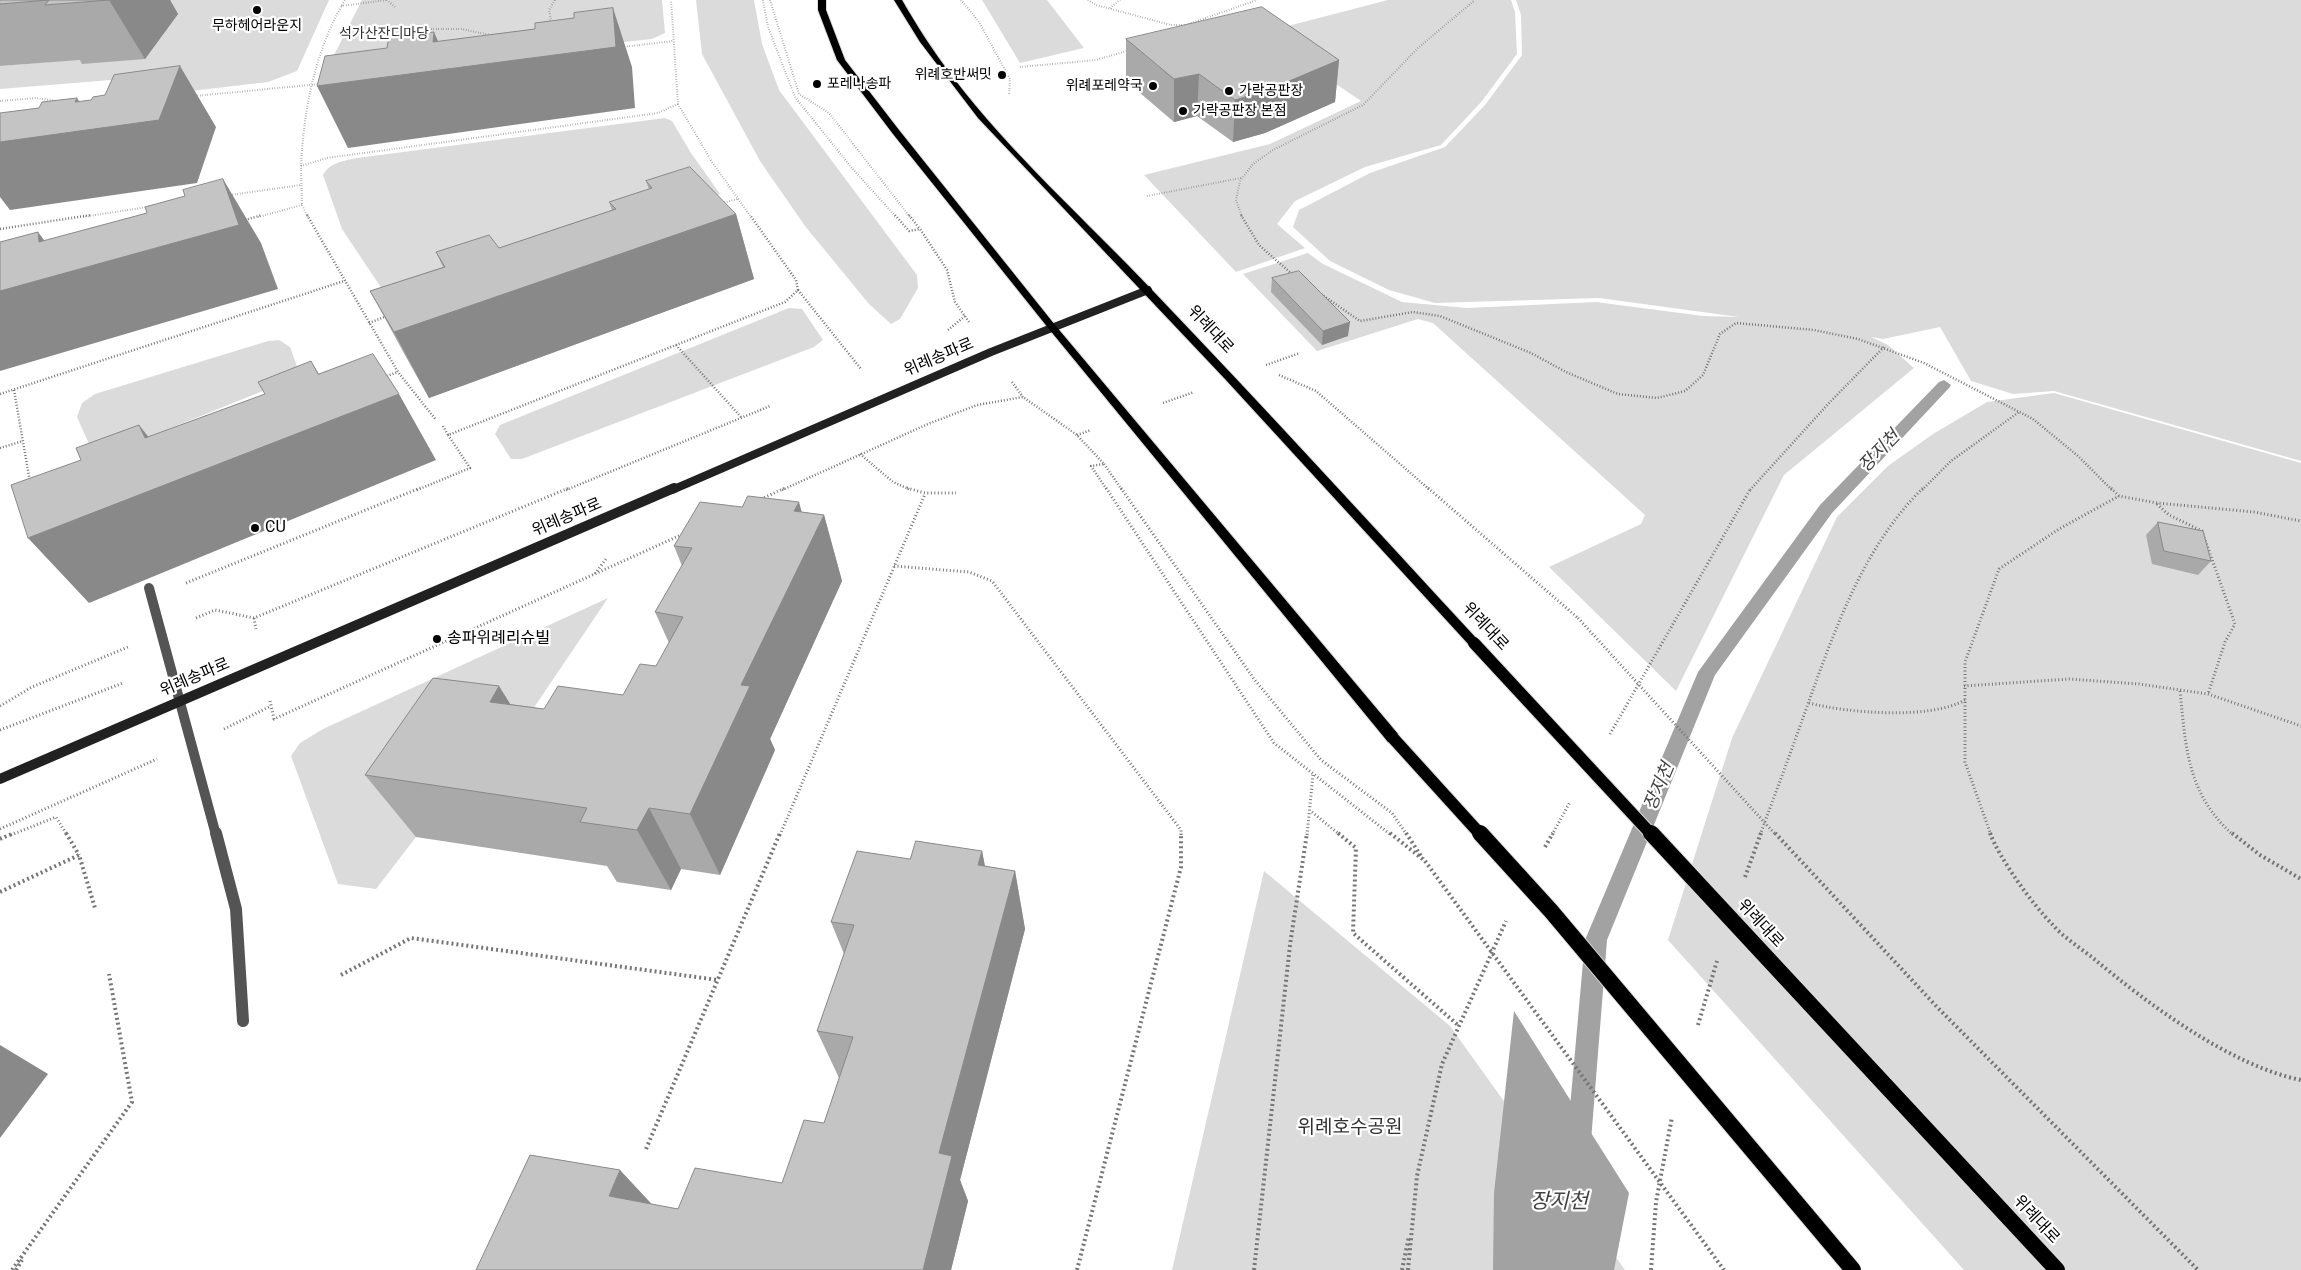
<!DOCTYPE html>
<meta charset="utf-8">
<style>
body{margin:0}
canvas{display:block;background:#fff}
</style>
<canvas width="2301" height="1270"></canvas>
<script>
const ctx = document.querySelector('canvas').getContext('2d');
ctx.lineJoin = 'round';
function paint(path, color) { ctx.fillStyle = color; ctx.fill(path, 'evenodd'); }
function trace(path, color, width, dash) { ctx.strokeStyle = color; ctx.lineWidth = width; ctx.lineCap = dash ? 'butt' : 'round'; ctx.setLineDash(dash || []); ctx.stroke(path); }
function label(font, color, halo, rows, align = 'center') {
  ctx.font = font + ' Roboto,"Noto Sans KR",sans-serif'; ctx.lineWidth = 4.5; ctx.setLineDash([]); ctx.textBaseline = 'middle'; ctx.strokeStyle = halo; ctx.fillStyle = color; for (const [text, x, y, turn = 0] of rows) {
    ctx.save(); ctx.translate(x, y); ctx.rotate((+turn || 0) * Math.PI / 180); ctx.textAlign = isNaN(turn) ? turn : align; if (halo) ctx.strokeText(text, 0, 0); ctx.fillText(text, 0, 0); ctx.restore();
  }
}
paint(new Path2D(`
 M 147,0 L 329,0 L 297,71 L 268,82 L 139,97 L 123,79 L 0,89 L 0,66 L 86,59 Z
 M 362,0 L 662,0 L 665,33 L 652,39 L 353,71 L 332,59 Z
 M 696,0 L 754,0 L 762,44 L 779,90 L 917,275 L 918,288 L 900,319 L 891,324 L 869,304 L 805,226 L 760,161 L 702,54 Z
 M 982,0 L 1047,0 L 1084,48 L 1020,63 Z
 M 1388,0 L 1511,0 L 1515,12 L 1517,54 L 1482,101 L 1441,145 L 1365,167 L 1295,201 L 1277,224 L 1305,248 L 1236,272 L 1144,175 L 1270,144 L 1361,101 L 1261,33 Z
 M 1516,0 L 2301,0 L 2301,461 L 2054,391 L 2013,394 L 1971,381 L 1940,327 L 1883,339 L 1871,337 L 1888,345 L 1914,368 L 1784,475 L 1676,691 L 1549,567 L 1641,524 L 1645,515 L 1433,323 L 1418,319 L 1317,351 L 1243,274 L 1308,253 L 1323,264 L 1402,302 L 1467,308 L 1596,302 L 1703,316 L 1739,317 L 1599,298 L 1435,303 L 1389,290 L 1330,261 L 1293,227 L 1299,210 L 1370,173 L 1445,147 L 1485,105 L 1522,55 L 1521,15 Z
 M 665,118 L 672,121 L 691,153 L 720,194 L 408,296 L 384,292 L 342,229 L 323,175 C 330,162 344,161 357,158 Z
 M 789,308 L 802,309 L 823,340 L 814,347 L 522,459 L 511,459 L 495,434 L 500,425 Z
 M 279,340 L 290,347 L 298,369 L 295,378 L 124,447 L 89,444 L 77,417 L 82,403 L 95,394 L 268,341 Z
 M 2054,393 L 2301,463 L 2301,1270 L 1964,1270 L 1668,940 L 1732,738 L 1837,517 L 1888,466 L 1933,434 L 1987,402 Z
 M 608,598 L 508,746 L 416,837 L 376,889 L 338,884 L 291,756 L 300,743 L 323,729 Z
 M 1264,871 L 1450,1026 L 1625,1270 L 1172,1270 Z`), '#dbdbdb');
paint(new Path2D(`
 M 1514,1011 L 1629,1193 L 1614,1270 L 1493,1270 L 1494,1193 Z`), '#a2a2a2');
paint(new Path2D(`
 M 1944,380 L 1951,385 L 1949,388 L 1832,513 L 1715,675 L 1607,940 L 1591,1141 L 1587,1149 L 1579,1153 L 1571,1149 L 1567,1141 L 1585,940 L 1698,672 L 1820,505 L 1939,382 Z`), '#a2a2a2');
const primary = new Path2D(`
 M 818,0 L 826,0 L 826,10 L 845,60 L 899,130 L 1055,325 L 1398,734 L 1400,738 L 1398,742 L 1393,743 L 1388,742 L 1049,329 L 893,134 L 837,60 L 818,10 Z
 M 894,0 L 902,0 C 917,26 933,51 952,76 C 1011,154 1086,220 1153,291 C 1263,406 1370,523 1478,640 L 1480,643 L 1478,646 L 1470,646 L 1225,379 L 978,118 L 920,42 Z`);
trace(primary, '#dbdbdb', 2);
trace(new Path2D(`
 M 387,0 L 396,8
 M 763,0 L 768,27 L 795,97 L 851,167 L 896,217
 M 770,0 L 799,94 L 829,113 L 910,217
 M 961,0 L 979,22 L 1010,79 L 1009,95
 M 1088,0 L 1096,5 L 1171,25 L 1186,25 L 1257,0
 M 341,6 L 387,0
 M 1110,8 L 1120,0
 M 546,24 L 551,20 L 549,10 L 555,0
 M 426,29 L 462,29 L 490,35
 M 622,47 L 673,41
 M 1020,67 L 1096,60 L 1130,50
 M 195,96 L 320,84
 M 0,101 L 36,98 L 57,101
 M 678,104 L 712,162 L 751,217
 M 301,166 C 304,108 315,50 345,0
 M 230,195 L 301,185
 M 1147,196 L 1241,178
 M 722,203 L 738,199
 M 83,217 L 147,207
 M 258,217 L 302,205
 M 308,217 L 302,205 L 301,166 L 327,158 L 658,113 L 678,104 L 671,0
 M 1242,217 L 1236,200 L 1240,181 L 1253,164 L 1273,150 L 1363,105 L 1418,48 L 1475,0`), '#767676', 2, [0.5, 2]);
trace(new Path2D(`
 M 307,215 L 398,372 L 436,420
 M 895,215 L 909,231 L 920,229 L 947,270 L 955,302 L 969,322
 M 909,215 L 919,228
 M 1241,215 L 1259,245 L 1293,275
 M 245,220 L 262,215
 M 0,229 L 91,215
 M 798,290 L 861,369
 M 1321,294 L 1360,321 L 1413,312 L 1440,316 L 1531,353 L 1566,372 L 1618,394 L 1657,398 L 1685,391 L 1703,375 L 1720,334 L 1736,323 L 1814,330 L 1858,339 L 1924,363 L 2033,419 L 2078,456 L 2112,490
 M 369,323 L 387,316
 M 948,330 L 965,316
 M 676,345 L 741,417
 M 1266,365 L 1300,353
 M 1279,375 L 1316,391 L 1430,490
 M 384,377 L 398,372
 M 1012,382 L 1023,397
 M 14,390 L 30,482
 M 0,394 L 344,281
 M 1163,403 L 1194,392
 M 443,426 L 448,435
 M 1077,435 L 1091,430
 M 0,448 L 23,441
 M 860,454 L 893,482 L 911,490
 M 1104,464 L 1122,490
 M 417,490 L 470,468 L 448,435 L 785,302 L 798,290 L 796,280 L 750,215
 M 566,490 L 770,406
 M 782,490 L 928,424 L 977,405 L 1023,397 L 1077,435 L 1104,464 L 1091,466 L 1107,490
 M 1750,490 L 1829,403 L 1884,347
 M 1922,490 L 1951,461 L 2019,412`), '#767676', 2.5, [1, 2]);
trace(new Path2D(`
 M 907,488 L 925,493 L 956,493
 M 1106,488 L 1274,743 L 1391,835
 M 1121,488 L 1254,679 L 1321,760 L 1392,813 L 1407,835
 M 1428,488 L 1578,618
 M 2111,488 L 2119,496 L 2157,503 L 2254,512 L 2301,521
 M 761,499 L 785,488
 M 2157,504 L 2169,515 L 2202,531 L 2235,624 L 2225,642 L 2208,694
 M 894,566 L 969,572 L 992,581 L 1181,830 L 1181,835
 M 595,574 L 606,559
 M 186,583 L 420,488
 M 196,618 L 215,610 L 254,618 L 569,488
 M 254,618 L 256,629
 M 1964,686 L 2069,679 L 2139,684 L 2208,694 L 2301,726
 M 2180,691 C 2186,749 2187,793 2233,835
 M 270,701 L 274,719 L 683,534
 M 1809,703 C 1847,713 1930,720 1965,700
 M 0,706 L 32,687 L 128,647
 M 224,729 L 271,706
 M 0,730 L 123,683
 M 1610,734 L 1751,488
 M 1312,812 L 1340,835
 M 0,829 L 157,759
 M 11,835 L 56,817 L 67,835
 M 780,835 L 925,494
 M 1307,835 L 1313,775
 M 1552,835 L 1570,802
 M 1760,835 C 1777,789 1794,744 1810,698 C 1837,624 1865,545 1923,488
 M 1991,835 L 1965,762 L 1965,662 L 1999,569 L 2059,529 L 2119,496`), '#767676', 3, [1, 2.5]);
trace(new Path2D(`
 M 66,833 L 79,855
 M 1338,833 L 1356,848 L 1353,933 L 1459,1026
 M 1390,833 L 1425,861
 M 1406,833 L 1423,859
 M 1990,833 C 1999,858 2033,905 2052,924 C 2063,937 2079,947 2093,958 C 2148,1004 2231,1066 2301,1080
 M 2232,833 L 2260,855 L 2301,879
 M 0,839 L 14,833
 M 1545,847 L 1553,833
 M 1745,877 L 1761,833
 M 0,892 L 79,855 L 95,908
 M 341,975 L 411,938 L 718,980
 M 1698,1025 L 1717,961
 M 646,1149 L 780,833
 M 12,1270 L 132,1102 L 109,974
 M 16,1270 L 22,1260
 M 1077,1270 L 1181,867 L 1181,833
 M 1254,1270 L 1290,945 L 1307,833
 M 1402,1270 L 1409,1236
 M 1408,1270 L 1417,1176 L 1442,1064 L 1506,921
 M 1651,1270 L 1656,1202 L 1672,1117`), '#767676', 4, [2, 3]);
trace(new Path2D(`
 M 149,588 L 216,835`), '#545454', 10);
trace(new Path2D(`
 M 216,833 L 236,909 L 243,1021`), '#545454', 12);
trace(new Path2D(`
 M 672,490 L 991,352 L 1148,290`), '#212121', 8);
trace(new Path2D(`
 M 0,779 L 674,488`), '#212121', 10);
paint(primary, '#000');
const primaryBridgeFar1 = new Path2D(`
 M 1474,643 L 1652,835
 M 1393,738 L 1481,835`);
const primaryBridge = new Path2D(`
 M 1480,833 L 1551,911 L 1853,1270
 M 1651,833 L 2057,1270`);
trace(primaryBridgeFar1, '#dbdbdb', 14, []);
trace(primaryBridge, '#dbdbdb', 18, []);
trace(new Path2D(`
 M 1578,618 L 1776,835`), '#767676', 3, [1, 2.5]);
trace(new Path2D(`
 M 1775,833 L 1937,1007 L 2198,1270
 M 1425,861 L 1724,1270`), '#767676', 4, [2, 3]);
trace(primaryBridgeFar1, '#000', 12);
trace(primaryBridge, '#000', 16);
paint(new Path2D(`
 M 0,0 L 170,0 L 178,14 L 145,59 L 82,64 L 80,60 L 0,66 Z
 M 1126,39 L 1339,60 L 1335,102 L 1265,133 L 1233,142 L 1197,116 L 1174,122 L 1126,81 Z
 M 646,181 L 736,214 L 754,279 L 429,398 L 406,357 L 370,291 L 443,267 L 436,252 L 499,248 L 612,210 L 609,202 L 649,189 Z
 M 1272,278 L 1348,336 L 1322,345 L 1271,292 Z
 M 742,507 L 802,512 L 824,515 L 842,581 L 770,739 L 775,750 L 720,875 L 681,869 L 671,890 L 617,882 L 607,866 L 416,837 L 365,775 L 510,704 L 544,709 L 623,695 L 656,666 L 669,643 L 655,612 L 682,566 L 674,546 Z
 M 2158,522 L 2211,561 L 2198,575 L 2152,564 L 2146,535 Z
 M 982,851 L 985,866 L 1015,871 L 1025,929 L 960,1180 L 968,1201 L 951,1270 L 652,1204 L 678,1209 L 782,1183 L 824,1123 L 839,1078 L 817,1031 L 844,954 L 831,922 L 910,859 Z`), '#a9a9a9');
paint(new Path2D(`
 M 109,0 L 170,0 L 178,14 L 145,59 Z
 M 613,8 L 632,67 L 635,108 L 348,148 L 317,86 L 433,42 L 434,32 L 450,69 Z
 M 1339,60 L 1335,102 L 1265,133 L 1233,142 L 1235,100 Z
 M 180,66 L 216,127 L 197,183 L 10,210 L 0,197 L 0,142 L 75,102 L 77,98 L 97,129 Z
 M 1199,74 L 1197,116 L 1174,122 L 1174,79 Z
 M 223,179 L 261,243 L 278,289 L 0,371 L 0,291 L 39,242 L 38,232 L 68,272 Z
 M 736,214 L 754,279 L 429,398 L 394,332 Z
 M 1350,322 L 1348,336 L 1322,345 L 1323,331 Z
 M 311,361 L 344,415 L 399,394 L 436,460 L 89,603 L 28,538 L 145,438 L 139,425 L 181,478 L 318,374 Z
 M 799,502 L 810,542 L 824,515 L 842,581 L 770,739 L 775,750 L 720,875 L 690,814 L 741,685 L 794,511 Z
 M 499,686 L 539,750 L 490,702 Z
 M 649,808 L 681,869 L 671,890 L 637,830 Z
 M 982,851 L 993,910 L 978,865 Z
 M 1015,871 L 1025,929 L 960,1180 L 968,1201 L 951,1270 L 923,1270 L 939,1153 Z
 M 0,1045 L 48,1074 L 0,1138 Z
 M 620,1170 L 661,1214 L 609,1196 Z`), '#898989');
const building = new Path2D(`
 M 0,0 L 109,0 L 45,5 L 49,0 L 0,4 Z
 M 1262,7 L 1339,60 L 1268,90 L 1235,100 L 1199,74 L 1174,79 L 1126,39 Z
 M 613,8 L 616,47 L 317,86 L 325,56 L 387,48 L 389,37 L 434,32 L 433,42 L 535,29 L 535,23 L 574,18 L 574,13 Z
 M 180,66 L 159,120 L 0,142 L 0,113 L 39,108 L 42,102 L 77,98 L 75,102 L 91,100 L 93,97 L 105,95 L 114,75 Z
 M 690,167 L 736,214 L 394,332 L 370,291 L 445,267 L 436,252 L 489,235 L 499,248 L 616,209 L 609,202 L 652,188 L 646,181 Z
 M 223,179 L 239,225 L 0,291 L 0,242 L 38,232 L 39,242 L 147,213 L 145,207 L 185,196 L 183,190 Z
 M 1299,271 L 1350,322 L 1323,331 L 1272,278 Z
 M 373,354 L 399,394 L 28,538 L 11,485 L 81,460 L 76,448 L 139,425 L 145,438 L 265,394 L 258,382 L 311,361 L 318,374 Z
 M 748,496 L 799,502 L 794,511 L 824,515 L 741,685 L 750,686 L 690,814 L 649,808 L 637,830 L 580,822 L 587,808 L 365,775 L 433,678 L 499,686 L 490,702 L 544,709 L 558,686 L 623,695 L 640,664 L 656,666 L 683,617 L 655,612 L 692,548 L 674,546 L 700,502 L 742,507 Z
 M 2158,522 L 2203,531 L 2211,561 L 2164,551 Z
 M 916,841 L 982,851 L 978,865 L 1015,871 L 939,1153 L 952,1156 L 923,1270 L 476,1270 L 530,1155 L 620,1170 L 609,1196 L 678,1209 L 695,1168 L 782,1183 L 804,1120 L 824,1123 L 853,1037 L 817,1031 L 854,925 L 831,922 L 857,851 L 910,859 Z`);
paint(building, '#c4c4c4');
trace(building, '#898989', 1);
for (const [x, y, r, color] of [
 [257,10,5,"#000"],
 [1002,75,5,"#000"],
 [817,84,5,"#000"],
 [1153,86,5,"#000"],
 [1229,91,5,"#000"],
 [1183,111,5,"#000"],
 [255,528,5,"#000"],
 [437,639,5,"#000"]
]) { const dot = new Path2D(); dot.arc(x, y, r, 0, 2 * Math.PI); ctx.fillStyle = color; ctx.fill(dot); trace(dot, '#fff', 2); }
label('14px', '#000', '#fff', [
 ["무하헤어라운지",257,26,"center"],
 ["위례호반써밋",992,75,"right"],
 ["포레나송파",827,84],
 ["위례포레약국",1143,86,"right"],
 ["가락공판장",1239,91],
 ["가락공판장 본점",1193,111]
], 'left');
label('14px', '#323232', '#fff', [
 ["석가산잔디마당",384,34]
]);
label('16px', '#000', '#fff', [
 ["위례대로",1210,330,47],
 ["위례송파로",939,358,-23],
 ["위례송파로",567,518,-23],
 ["위례대로",1485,627,47],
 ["위례송파로",195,678,-23],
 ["위례대로",1760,924,47],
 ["위례대로",2036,1220,47]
]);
label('16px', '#000', '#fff', [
 ["CU",265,528],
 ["송파위례리슈빌",447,639]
], 'left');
label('italic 18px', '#434343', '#fff', [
 ["장지천",1880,452,-46],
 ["장지천",1660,787,-67]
]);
label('19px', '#323232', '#fff', [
 ["위례호수공원",1350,1128]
]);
label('italic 21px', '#434343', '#fff', [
 ["장지천",1559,1203]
]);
</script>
